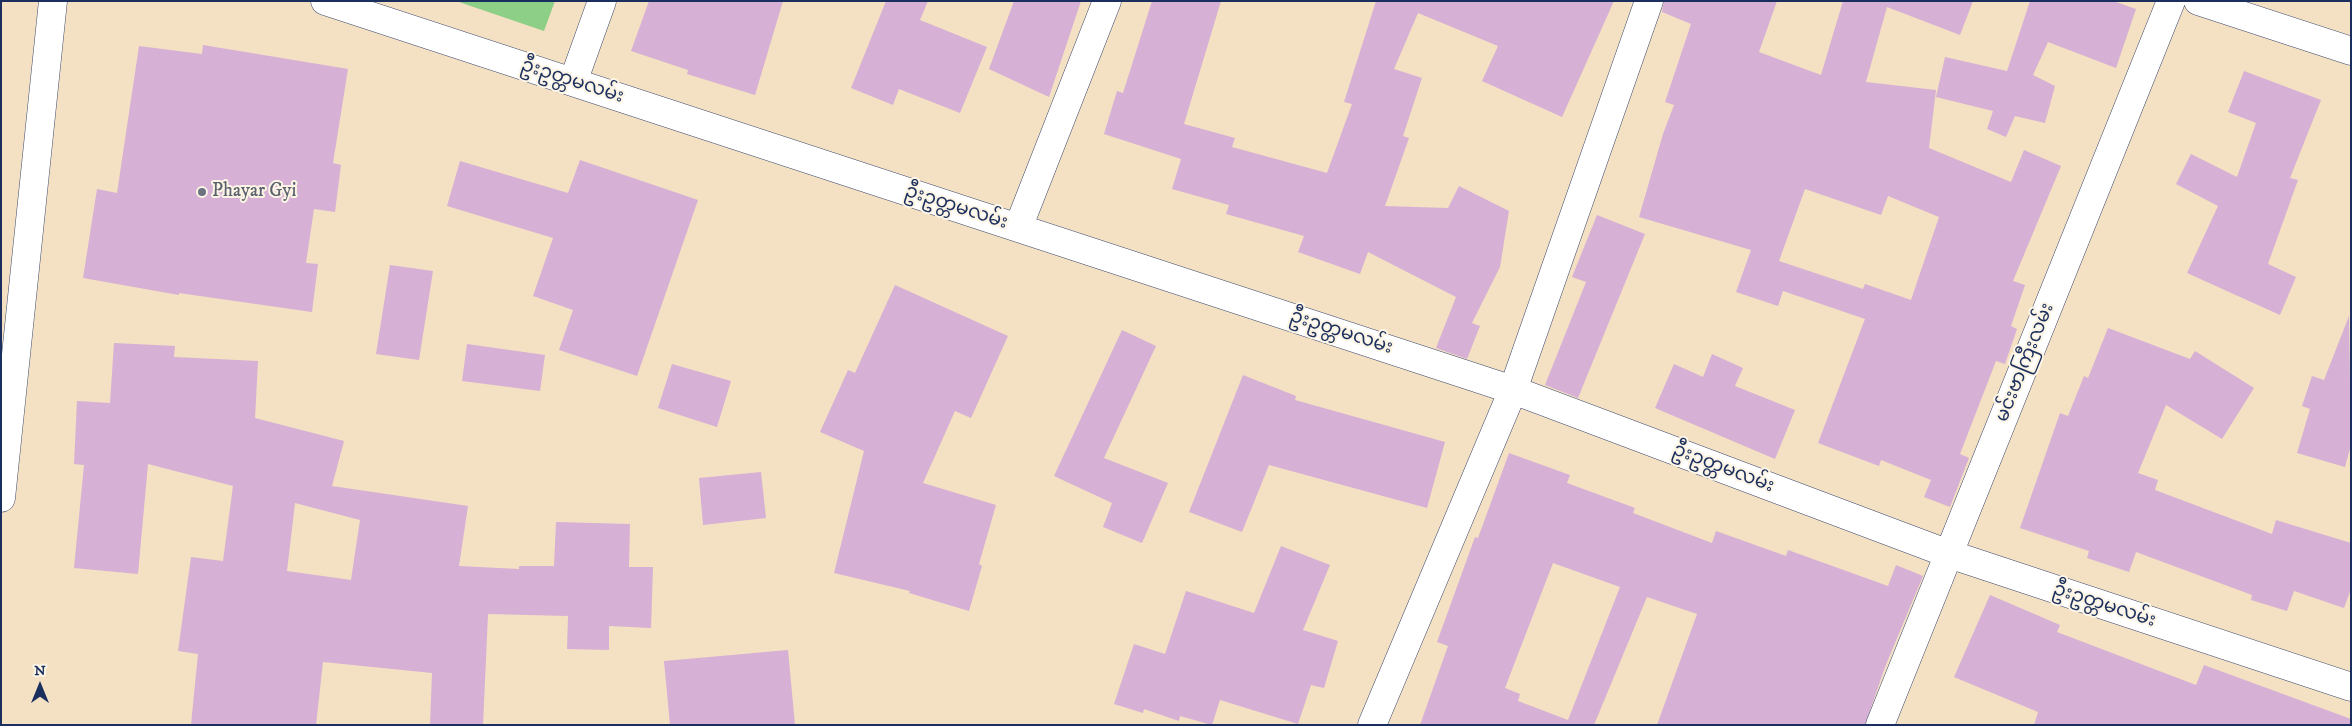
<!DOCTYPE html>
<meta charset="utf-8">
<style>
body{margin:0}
#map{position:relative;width:2352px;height:726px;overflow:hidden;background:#f4e0c3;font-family:"IM FELL DW Pica",serif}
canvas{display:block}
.frame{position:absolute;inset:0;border:2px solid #1b2f5e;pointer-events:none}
.north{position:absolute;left:15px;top:661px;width:50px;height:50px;-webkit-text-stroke:4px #fcf5e5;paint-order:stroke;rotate:0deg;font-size:14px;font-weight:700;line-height:20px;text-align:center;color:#1b2f5e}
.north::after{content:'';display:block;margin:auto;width:18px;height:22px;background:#1b2f5e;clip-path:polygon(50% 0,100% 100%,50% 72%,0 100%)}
</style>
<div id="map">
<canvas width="2352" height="726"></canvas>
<div class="frame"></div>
<div class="north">N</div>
</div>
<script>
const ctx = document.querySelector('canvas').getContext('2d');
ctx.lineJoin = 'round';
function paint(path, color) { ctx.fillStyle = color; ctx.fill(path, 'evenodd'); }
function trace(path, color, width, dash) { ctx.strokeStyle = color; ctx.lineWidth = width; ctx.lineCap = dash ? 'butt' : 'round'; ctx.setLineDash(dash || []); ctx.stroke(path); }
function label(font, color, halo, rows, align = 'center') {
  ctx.font = font + ' "IM FELL DW Pica","Noto Sans Myanmar",serif'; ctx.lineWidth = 4; ctx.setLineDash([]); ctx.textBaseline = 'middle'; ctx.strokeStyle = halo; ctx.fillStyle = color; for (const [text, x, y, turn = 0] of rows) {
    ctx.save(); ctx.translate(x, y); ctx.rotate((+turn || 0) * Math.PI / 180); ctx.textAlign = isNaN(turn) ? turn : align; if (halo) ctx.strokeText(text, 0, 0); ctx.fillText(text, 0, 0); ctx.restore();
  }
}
paint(new Path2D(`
 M 456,1 L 555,1 L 544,31 Z`), '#8dcf87');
paint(new Path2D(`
 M 649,1 L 783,1 L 755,95 L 687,74 L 688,70 L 631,51 Z
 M 886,1 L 928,1 L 920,20 L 987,47 L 960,113 L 899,89 L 893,105 L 851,88 Z
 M 1014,1 L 1081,1 L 1049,97 L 989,69 Z
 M 1152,1 L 1221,1 L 1184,124 L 1235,138 L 1232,147 L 1327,173 L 1352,104 L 1344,102 L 1376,1 L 1614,1 L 1562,117 L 1482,81 L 1498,46 L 1418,13 L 1394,69 L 1422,78 L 1403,136 L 1409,138 L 1385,206 L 1448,208 L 1459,186 L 1509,211 L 1500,267 L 1472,323 L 1480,326 L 1467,359 L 1436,348 L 1456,297 L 1368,252 L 1360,274 L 1298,252 L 1304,236 L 1226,214 L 1229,205 L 1172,189 L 1181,159 L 1104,134 L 1117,91 L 1123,93 Z
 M 1664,1 L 1777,1 L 1759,52 L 1821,75 L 1843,1 L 1973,1 L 1960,35 L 1887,7 L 1866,82 L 1936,90 L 1929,148 L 2011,182 L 2024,150 L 2061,166 L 2013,281 L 2025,285 L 2011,326 L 2017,329 L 2005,364 L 1996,361 L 1960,454 L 1969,458 L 1950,507 L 1924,497 L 1931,480 L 1881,460 L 1879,466 L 1818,443 L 1865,319 L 1783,291 L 1778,306 L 1736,292 L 1751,250 L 1639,217 L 1663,134 L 1674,105 L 1665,102 L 1691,24 L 1662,12 ZM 1805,189 L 1881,215 L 1888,196 L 1939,217 L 1911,300 L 1865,284 L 1863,289 L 1779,261 Z
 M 2030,1 L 2113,1 L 2136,9 L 2116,68 L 2048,42 L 2033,75 L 2055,86 L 2045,123 L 2015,116 L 2006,137 L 1987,129 L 1993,111 L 1936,97 L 1945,57 L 2007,71 Z
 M 203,45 L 348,69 L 333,163 L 341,165 L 335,212 L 314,209 L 306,263 L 318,264 L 312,312 L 179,293 L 179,295 L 83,278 L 97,189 L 117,193 L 139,46 L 202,54 Z
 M 2244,71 L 2321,100 L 2290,178 L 2298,180 L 2268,264 L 2296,277 L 2280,315 L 2187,273 L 2218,206 L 2176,184 L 2191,154 L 2237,177 L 2256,123 L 2228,112 Z
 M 580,160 L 698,200 L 637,376 L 559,350 L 573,310 L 533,296 L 553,238 L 447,206 L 460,161 L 568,193 Z
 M 1597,215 L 1645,234 L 1578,398 L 1545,385 L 1586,282 L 1572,277 Z
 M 390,265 L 433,271 L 419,360 L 376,354 Z
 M 895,285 L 1008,336 L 971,418 L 955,411 L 923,483 L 996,505 L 979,564 L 982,566 L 969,611 L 909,593 L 910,591 L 834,573 L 864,451 L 820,432 L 848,370 L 855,373 Z
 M 2349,316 L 2351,445 L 2345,467 L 2297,453 L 2310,409 L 2302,406 L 2312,376 L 2324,380 Z
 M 2108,328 L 2190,359 L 2195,351 L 2254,388 L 2222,439 L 2166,405 L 2138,473 L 2158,480 L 2155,490 L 2272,534 L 2276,520 L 2351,543 L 2351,589 L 2344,608 L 2294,591 L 2287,611 L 2251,600 L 2252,595 L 2136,552 L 2129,572 L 2087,558 L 2089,551 L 2020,528 L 2060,413 L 2068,416 L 2084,376 L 2088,378 Z
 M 1122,330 L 1156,346 L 1104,458 L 1168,483 L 1142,543 L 1103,527 L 1112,503 L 1054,476 Z
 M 114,343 L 175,346 L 174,357 L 258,361 L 255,418 L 344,441 L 332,486 L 468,506 L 459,566 L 519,569 L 519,566 L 554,566 L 556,522 L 630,524 L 629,567 L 653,567 L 651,628 L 609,626 L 609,650 L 567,649 L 568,616 L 488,614 L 483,725 L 430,725 L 432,673 L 323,662 L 316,725 L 191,725 L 198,654 L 178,651 L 191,557 L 223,561 L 233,486 L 148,464 L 138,574 L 74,568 L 84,465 L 74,464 L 77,401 L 110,403 ZM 295,503 L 360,520 L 351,580 L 287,571 Z
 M 467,344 L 545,355 L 540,391 L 462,381 Z
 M 1712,354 L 1743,368 L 1735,386 L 1795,410 L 1775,459 L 1655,408 L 1674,364 L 1703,377 Z
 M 672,364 L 731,381 L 717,427 L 658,408 Z
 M 1243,375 L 1296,396 L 1295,400 L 1445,442 L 1427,508 L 1269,465 L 1242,532 L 1189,512 Z
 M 1509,453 L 1570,475 L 1567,483 L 1635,508 L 1633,513 L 1712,543 L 1716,531 L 1786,556 L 1788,550 L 1888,586 L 1896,565 L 1923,576 L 1885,667 L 1865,725 L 1657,725 L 1697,614 L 1647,597 L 1594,725 L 1420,725 L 1448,646 L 1437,642 L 1475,537 L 1478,538 ZM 1553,563 L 1620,587 L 1568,720 L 1518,701 L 1520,694 L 1505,688 Z
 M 761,472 L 766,518 L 703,525 L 699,478 Z
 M 1281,546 L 1330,565 L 1303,630 L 1338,641 L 1324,688 L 1311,685 L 1298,724 L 1220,700 L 1212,725 L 1180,716 L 1179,721 L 1144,709 L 1143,713 L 1114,704 L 1134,644 L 1165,654 L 1186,591 L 1254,613 Z
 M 1990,595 L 2060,625 L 2057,632 L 2196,685 L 2204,665 L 2351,719 L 2351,725 L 2034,725 L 2038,712 L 1954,677 Z
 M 788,650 L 795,725 L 670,725 L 664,661 Z`), '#d6b0d5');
const minor = new Path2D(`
 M 325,1 L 1513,390 L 1949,554 L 2351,687
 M 2198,1 L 2351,51
 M 573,82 L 602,1
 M 1018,228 L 1107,1
 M 1372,725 L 1513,390 L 1649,1
 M 1880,725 L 2171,1`);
const primary = new Path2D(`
 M 1,498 L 53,1`);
trace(minor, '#3c4a6d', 29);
trace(primary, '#3c4a6d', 29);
trace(minor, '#fff', 28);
trace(primary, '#fff', 28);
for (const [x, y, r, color] of [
 [202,192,5,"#6b7280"]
]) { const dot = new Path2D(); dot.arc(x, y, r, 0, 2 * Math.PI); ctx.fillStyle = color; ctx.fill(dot); trace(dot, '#fcf5e5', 2); }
label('19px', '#1b2f5e', '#fcf5e5', [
 ["ဦးဥတ္တမလမ်း",572,82,18],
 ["ဦးဥတ္တမလမ်း",956,208,18],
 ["ဦးဥတ္တမလမ်း",1341,333,18],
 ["မင်းဗာကြီးလမ်း",2026,363,-68],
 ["ဦးဥတ္တမလမ်း",1723,469,21],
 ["ဦးဥတ္တမလမ်း",2104,606,18]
]);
label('19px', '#5b616d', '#fcf5e5', [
 ["Phayar Gyi",212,192]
], 'left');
</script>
